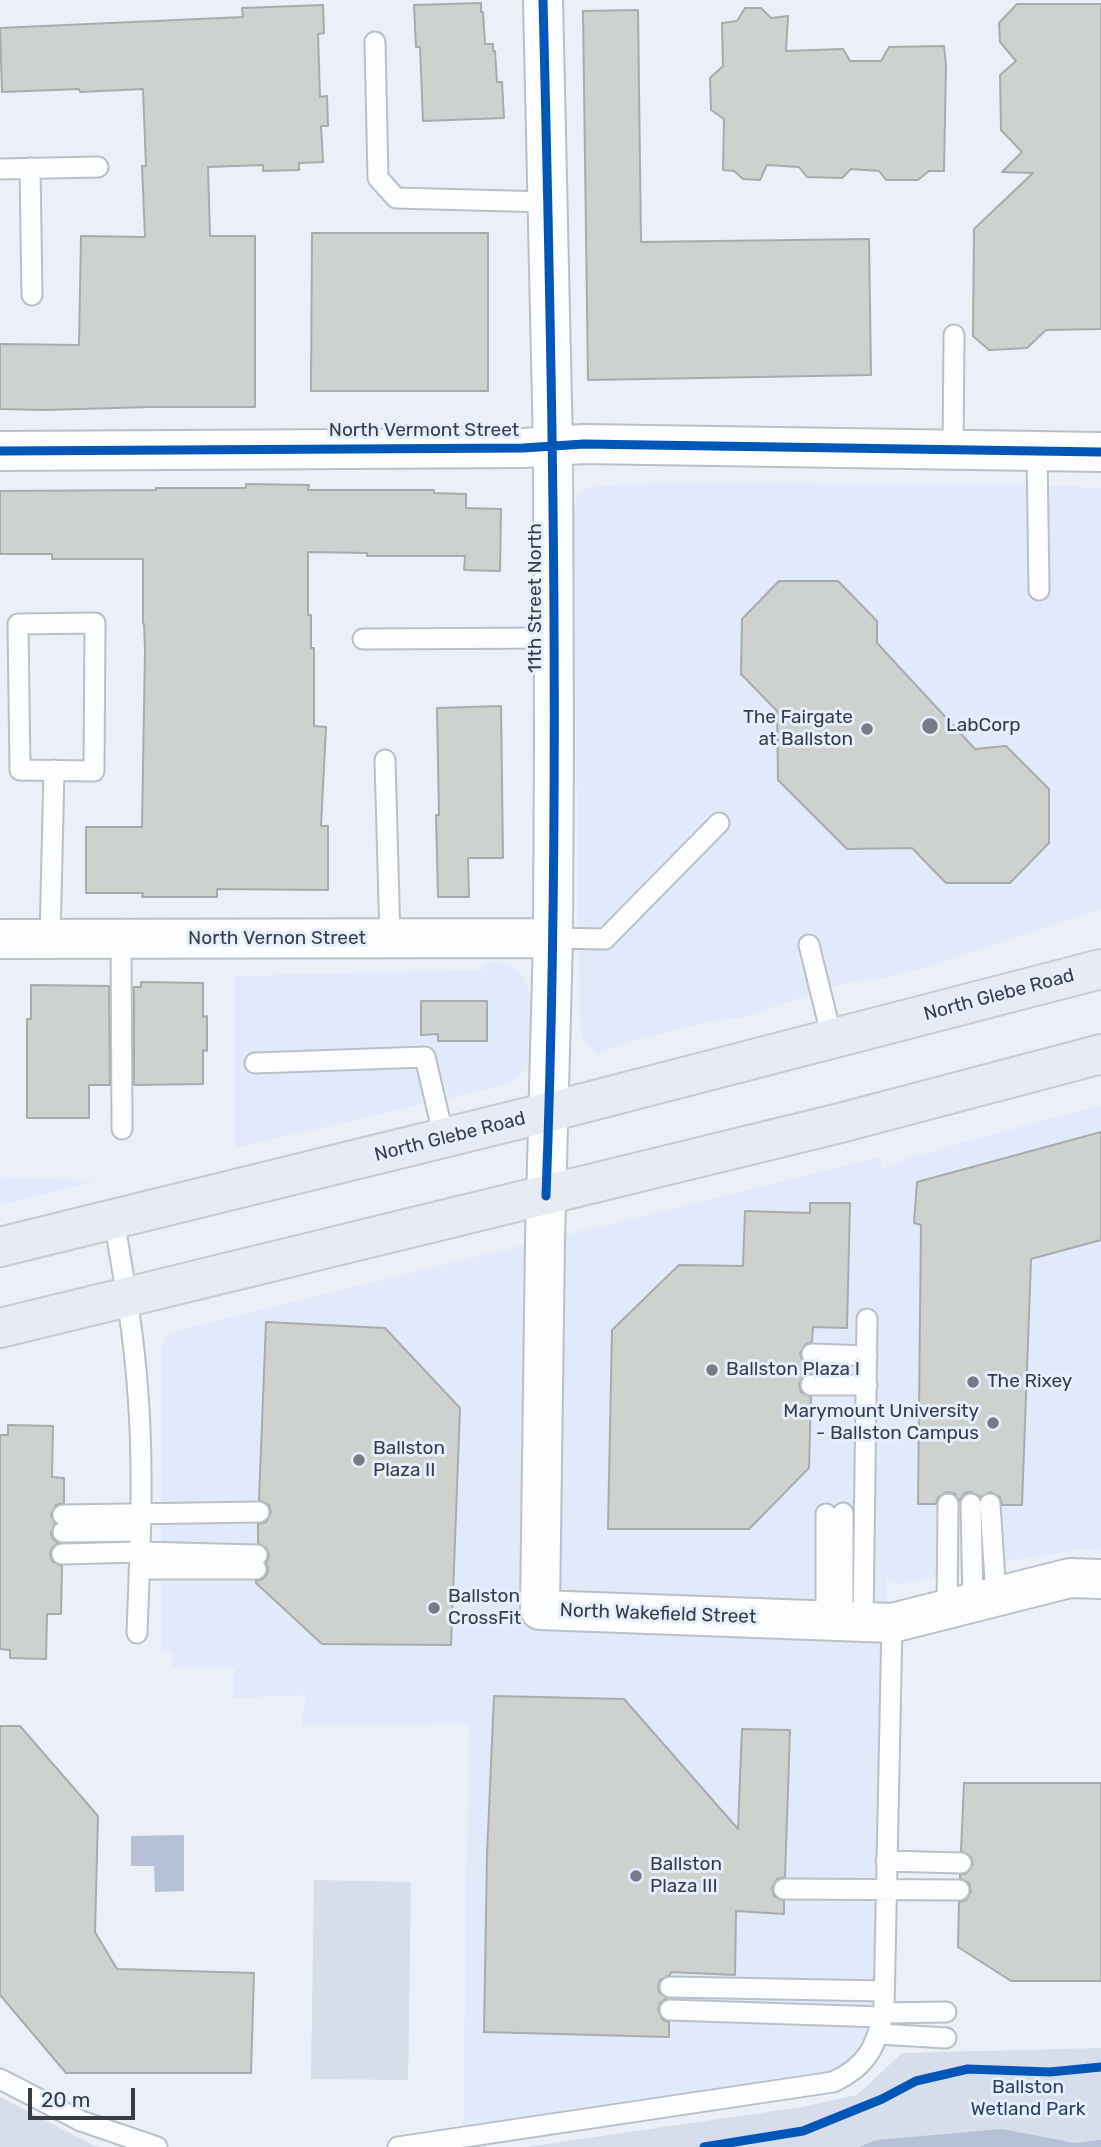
<!DOCTYPE html>
<style>
body{margin:0}
#map{position:relative;width:1101px;height:2147px;overflow:hidden;background:#ebeff7;font-family:Rubik,sans-serif}
canvas{display:block}
.scale{position:absolute;left:28px;top:2088px;width:107px;height:32px;box-sizing:border-box;border:4px solid #383d44;border-top:0;padding-left:9px;font-size:21px;line-height:24px;white-space:nowrap;color:#383d44;-webkit-text-stroke:5px #e5eefd;paint-order:stroke}
</style>
<div id="map">
<canvas width="1101" height="2147"></canvas>
<div class="scale">20 m</div>
</div>
<script>
const ctx = document.querySelector('canvas').getContext('2d');
ctx.lineJoin = 'round';
function paint(path, color) { ctx.fillStyle = color; ctx.fill(path, 'evenodd'); }
function trace(path, color, width, dash) { ctx.strokeStyle = color; ctx.lineWidth = width; ctx.lineCap = dash ? 'butt' : 'round'; ctx.setLineDash(dash || []); ctx.stroke(path); }
function label(font, color, halo, rows, align = 'center') {
  ctx.font = font + ' Rubik,sans-serif'; ctx.lineWidth = 6; ctx.setLineDash([]); ctx.textBaseline = 'middle'; ctx.strokeStyle = halo; ctx.fillStyle = color; for (const [text, x, y, turn = 0] of rows) {
    ctx.save(); ctx.translate(x, y); ctx.rotate((+turn || 0) * Math.PI / 180); ctx.textAlign = isNaN(turn) ? turn : align; if (halo) ctx.strokeText(text, 0, 0); ctx.fillText(text, 0, 0); ctx.restore();
  }
}
paint(new Path2D(`
 M 666,483 L 1038,485 L 1101,488 L 1101,909 L 929,966 L 888,978 L 854,981 L 775,1006 L 754,1015 L 698,1024 L 613,1047 L 598,1054 L 591,1049 L 583,1038 L 580,1028 L 573,514 L 577,498 L 584,489 L 600,486 Z
 M 486,962 L 508,964 L 521,973 L 528,988 L 532,1010 L 529,1058 L 522,1073 L 512,1083 L 235,1148 L 235,976 L 483,970 Z
 M 1101,1105 L 1101,1551 L 1078,1550 L 989,1564 L 903,1584 L 890,1583 L 886,1576 L 890,1722 L 879,2034 L 851,2073 L 463,2138 L 469,1724 L 302,1725 L 306,1695 L 233,1698 L 235,1667 L 172,1668 L 173,1650 L 162,1649 L 161,1356 L 164,1339 L 169,1333 L 879,1157 L 882,1169 L 918,1155 Z
 M 0,1177 L 39,1178 L 96,1181 L 0,1205 Z`), '#e0eafb');
paint(new Path2D(`
 M 314,1880 L 411,1882 L 408,2080 L 311,2079 Z
 M 1101,2048 L 1101,2147 L 526,2147 L 802,2107 L 857,2095 L 902,2053 Z
 M 0,2097 L 91,2144 L 101,2147 L 0,2147 Z`), '#d6deec');
paint(new Path2D(`
 M 184,1835 L 184,1891 L 155,1892 L 154,1866 L 131,1866 L 131,1836 Z
 M 1002,2129 L 1075,2143 L 1101,2140 L 1101,2147 L 859,2147 L 876,2140 Z`), '#b6c1d5');
const building = new Path2D(`
 M 481,3 L 481,12 L 483,12 L 485,44 L 493,44 L 493,51 L 495,51 L 497,82 L 502,82 L 504,118 L 423,121 L 420,47 L 416,47 L 414,5 Z
 M 1017,4 L 1101,4 L 1101,329 L 1046,330 L 1027,348 L 989,350 L 973,336 L 974,229 L 1033,173 L 1002,172 L 1022,152 L 1001,130 L 1000,75 L 1016,61 L 1000,42 L 999,23 Z
 M 323,5 L 324,33 L 318,34 L 320,97 L 327,96 L 328,126 L 321,126 L 323,162 L 299,163 L 299,170 L 263,171 L 263,165 L 208,167 L 210,236 L 255,236 L 255,407 L 150,407 L 45,410 L 0,409 L 0,344 L 79,345 L 81,236 L 145,237 L 142,166 L 146,166 L 143,89 L 80,92 L 79,89 L 2,92 L 0,28 L 243,17 L 242,8 Z
 M 745,8 L 761,8 L 771,18 L 788,16 L 786,51 L 843,49 L 850,61 L 881,61 L 889,47 L 944,46 L 946,65 L 944,171 L 929,171 L 918,180 L 886,180 L 879,171 L 851,169 L 842,178 L 807,177 L 799,167 L 767,165 L 760,180 L 743,179 L 734,171 L 723,170 L 724,119 L 711,110 L 710,78 L 723,66 L 722,23 L 737,21 Z
 M 638,10 L 641,242 L 869,239 L 871,375 L 588,380 L 583,11 Z
 M 312,233 L 488,233 L 488,391 L 311,391 Z
 M 246,484 L 309,485 L 308,490 L 434,490 L 434,493 L 466,494 L 466,508 L 501,509 L 500,571 L 464,570 L 465,556 L 367,556 L 367,553 L 308,552 L 308,615 L 311,615 L 311,648 L 314,648 L 314,726 L 326,727 L 321,826 L 328,826 L 328,890 L 217,889 L 217,897 L 142,897 L 143,893 L 86,893 L 86,827 L 142,827 L 145,649 L 144,624 L 143,623 L 143,559 L 52,559 L 52,554 L 0,554 L 0,491 L 156,490 L 156,488 L 246,488 Z
 M 779,581 L 838,581 L 877,621 L 877,643 L 975,749 L 1006,746 L 1049,789 L 1049,843 L 1010,883 L 946,883 L 912,848 L 847,849 L 778,780 L 777,711 L 741,674 L 742,619 Z
 M 501,706 L 503,858 L 468,858 L 469,897 L 438,897 L 436,815 L 439,815 L 437,708 Z
 M 141,982 L 203,983 L 203,1017 L 207,1016 L 207,1051 L 203,1050 L 203,1084 L 134,1085 L 134,987 L 141,987 Z
 M 31,985 L 109,986 L 110,1085 L 89,1085 L 89,1118 L 27,1118 L 27,1019 L 31,1019 Z
 M 421,1001 L 487,1001 L 487,1041 L 438,1041 L 438,1034 L 421,1035 Z
 M 1101,1132 L 1101,1240 L 1031,1259 L 1022,1505 L 1002,1505 L 1000,1497 L 990,1492 L 981,1497 L 971,1492 L 965,1493 L 959,1501 L 955,1494 L 947,1492 L 938,1497 L 936,1504 L 918,1504 L 921,1225 L 914,1223 L 917,1182 Z
 M 810,1203 L 850,1203 L 847,1328 L 813,1327 L 812,1342 L 806,1344 L 800,1353 L 802,1360 L 812,1366 L 812,1373 L 804,1375 L 799,1384 L 801,1392 L 811,1397 L 809,1468 L 749,1529 L 608,1529 L 612,1330 L 679,1265 L 743,1266 L 745,1211 L 810,1213 Z
 M 266,1322 L 385,1328 L 460,1408 L 451,1645 L 322,1644 L 256,1583 L 256,1581 L 263,1579 L 267,1574 L 268,1568 L 266,1563 L 269,1556 L 267,1549 L 258,1543 L 258,1524 L 266,1522 L 271,1512 L 269,1505 L 259,1500 Z
 M 8,1425 L 53,1426 L 52,1477 L 64,1478 L 64,1503 L 56,1505 L 51,1515 L 55,1523 L 51,1533 L 53,1539 L 58,1543 L 52,1548 L 50,1554 L 52,1561 L 62,1566 L 61,1614 L 47,1614 L 46,1659 L 10,1658 L 10,1650 L 0,1649 L 0,1435 L 8,1435 Z
 M 494,1696 L 624,1699 L 738,1829 L 742,1729 L 790,1730 L 785,1877 L 777,1879 L 772,1888 L 774,1896 L 784,1901 L 784,1914 L 736,1911 L 735,1975 L 671,1972 L 670,1975 L 660,1980 L 658,1986 L 659,1992 L 667,1998 L 660,2003 L 658,2010 L 663,2020 L 669,2022 L 669,2037 L 484,2032 L 487,1855 Z
 M 0,1726 L 20,1726 L 98,1816 L 95,1932 L 117,1969 L 254,1973 L 251,2073 L 66,2073 L 0,1995 Z
 M 964,1783 L 1101,1783 L 1101,1981 L 1011,1981 L 958,1947 L 959,1902 L 966,1900 L 971,1891 L 969,1883 L 960,1878 L 960,1875 L 967,1873 L 973,1864 L 971,1857 L 961,1851 Z`);
paint(building, '#ced2cf');
trace(building, '#a8abac', 2);
const service = new Path2D(`
 M 375,42 L 378,178 L 396,198 L 548,202
 M 30,168 L 32,295
 M 0,169 L 98,167
 M 953,450 L 954,335
 M 1037,451 L 1039,590
 M 95,623 L 94,771 L 20,770 L 18,624 Z
 M 363,639 L 554,638
 M 385,760 L 390,939
 M 553,938 L 605,939 L 719,823
 M 50,939 L 54,770
 M 121,939 L 122,1129
 M 809,945 L 832,1038
 M 255,1063 L 425,1057 L 444,1138
 M 114,1220 C 124,1278 134,1335 138,1394 C 144,1473 140,1554 137,1633
 M 812,1354 L 867,1356
 M 811,1385 L 867,1385
 M 971,1504 L 973,1602
 M 990,1504 L 996,1596
 M 843,1513 L 843,1621
 M 63,1515 L 259,1512
 M 63,1532 L 139,1531
 M 62,1554 L 140,1552 L 257,1555
 M 139,1569 L 256,1569
 M 947,1608 L 948,1504
 M 826,1620 L 826,1514
 M 863,1622 L 867,1319
 M 886,1861 L 961,1863
 M 784,1889 L 959,1890
 M 670,1987 L 884,1991
 M 670,2010 L 882,2017
 M 883,2013 L 946,2012
 M 879,2034 L 946,2038
 M 0,2079 L 81,2121 L 157,2147
 M 398,2147 L 833,2082 C 868,2066 877,2045 884,2009 L 892,1623`);
const minor = new Path2D(`
 M 543,0 L 553,447 L 554,736 L 553,938 L 545,1240 L 540,1610 L 892,1623 L 1070,1578 L 1101,1579
 M 0,451 L 523,448 L 584,444 L 1101,452
 M 0,939 L 553,938`);
const primary = new Path2D(`
 M 0,1247 L 549,1112 L 1101,969
 M 0,1328 L 840,1123 L 1101,1054`);
trace(service, '#bbbfc6', 23);
trace(minor, '#bbbfc6', 42);
trace(primary, '#c8cbcf', 42);
trace(service, '#fcfdfe', 19);
trace(minor, '#fcfdfe', 38);
trace(primary, '#e6ebf4', 38);
trace(new Path2D(`
 M 543,0 C 553,399 561,798 546,1196
 M 0,451 L 523,448 L 584,444 L 1101,452
 M 704,2147 L 803,2131 L 882,2099 L 916,2081 L 968,2069 L 1050,2072 L 1101,2067`), '#0057b8', 9);
for (const [x, y, r, color] of [
 [930,726,9,"#777b83"],
 [867,729,7,"#777b83"],
 [712,1370,7,"#777b83"],
 [973,1382,7,"#777b83"],
 [993,1423,7,"#777b83"],
 [359,1460,7,"#777b83"],
 [434,1608,7,"#777b83"],
 [636,1876,7,"#777b83"]
]) { const dot = new Path2D(); dot.arc(x, y, r, 0, 2 * Math.PI); ctx.fillStyle = color; ctx.fill(dot); trace(dot, '#e5eefd', 2.5); }
label('19px', '#383d44', '#e5eefd', [
 ["North Vermont Street",424,431],
 ["11th Street North",536,598,-90],
 ["North Vernon Street",277,939],
 ["North Glebe Road",999,995,-15],
 ["North Glebe Road",450,1137,-14],
 ["North Wakefield Street",658,1614,2]
]);
label('19px', '#383d44', '#e5eefd', [
 ["The Fairgate",853,718,"right"],
 ["at Ballston",853,740,"right"],
 ["LabCorp",946,726],
 ["Ballston Plaza I",726,1370],
 ["The Rixey",987,1382],
 ["Marymount University",979,1412,"right"],
 ["- Ballston Campus",979,1434,"right"],
 ["Ballston",373,1449],
 ["Plaza II",373,1471],
 ["Ballston",448,1597],
 ["CrossFit",448,1619],
 ["Ballston",650,1865],
 ["Plaza III",650,1887]
], 'left');
label('19px', '#2b3f65', '#e5eefd', [
 ["Ballston",1028,2088],
 ["Wetland Park",1028,2110]
]);
</script>
